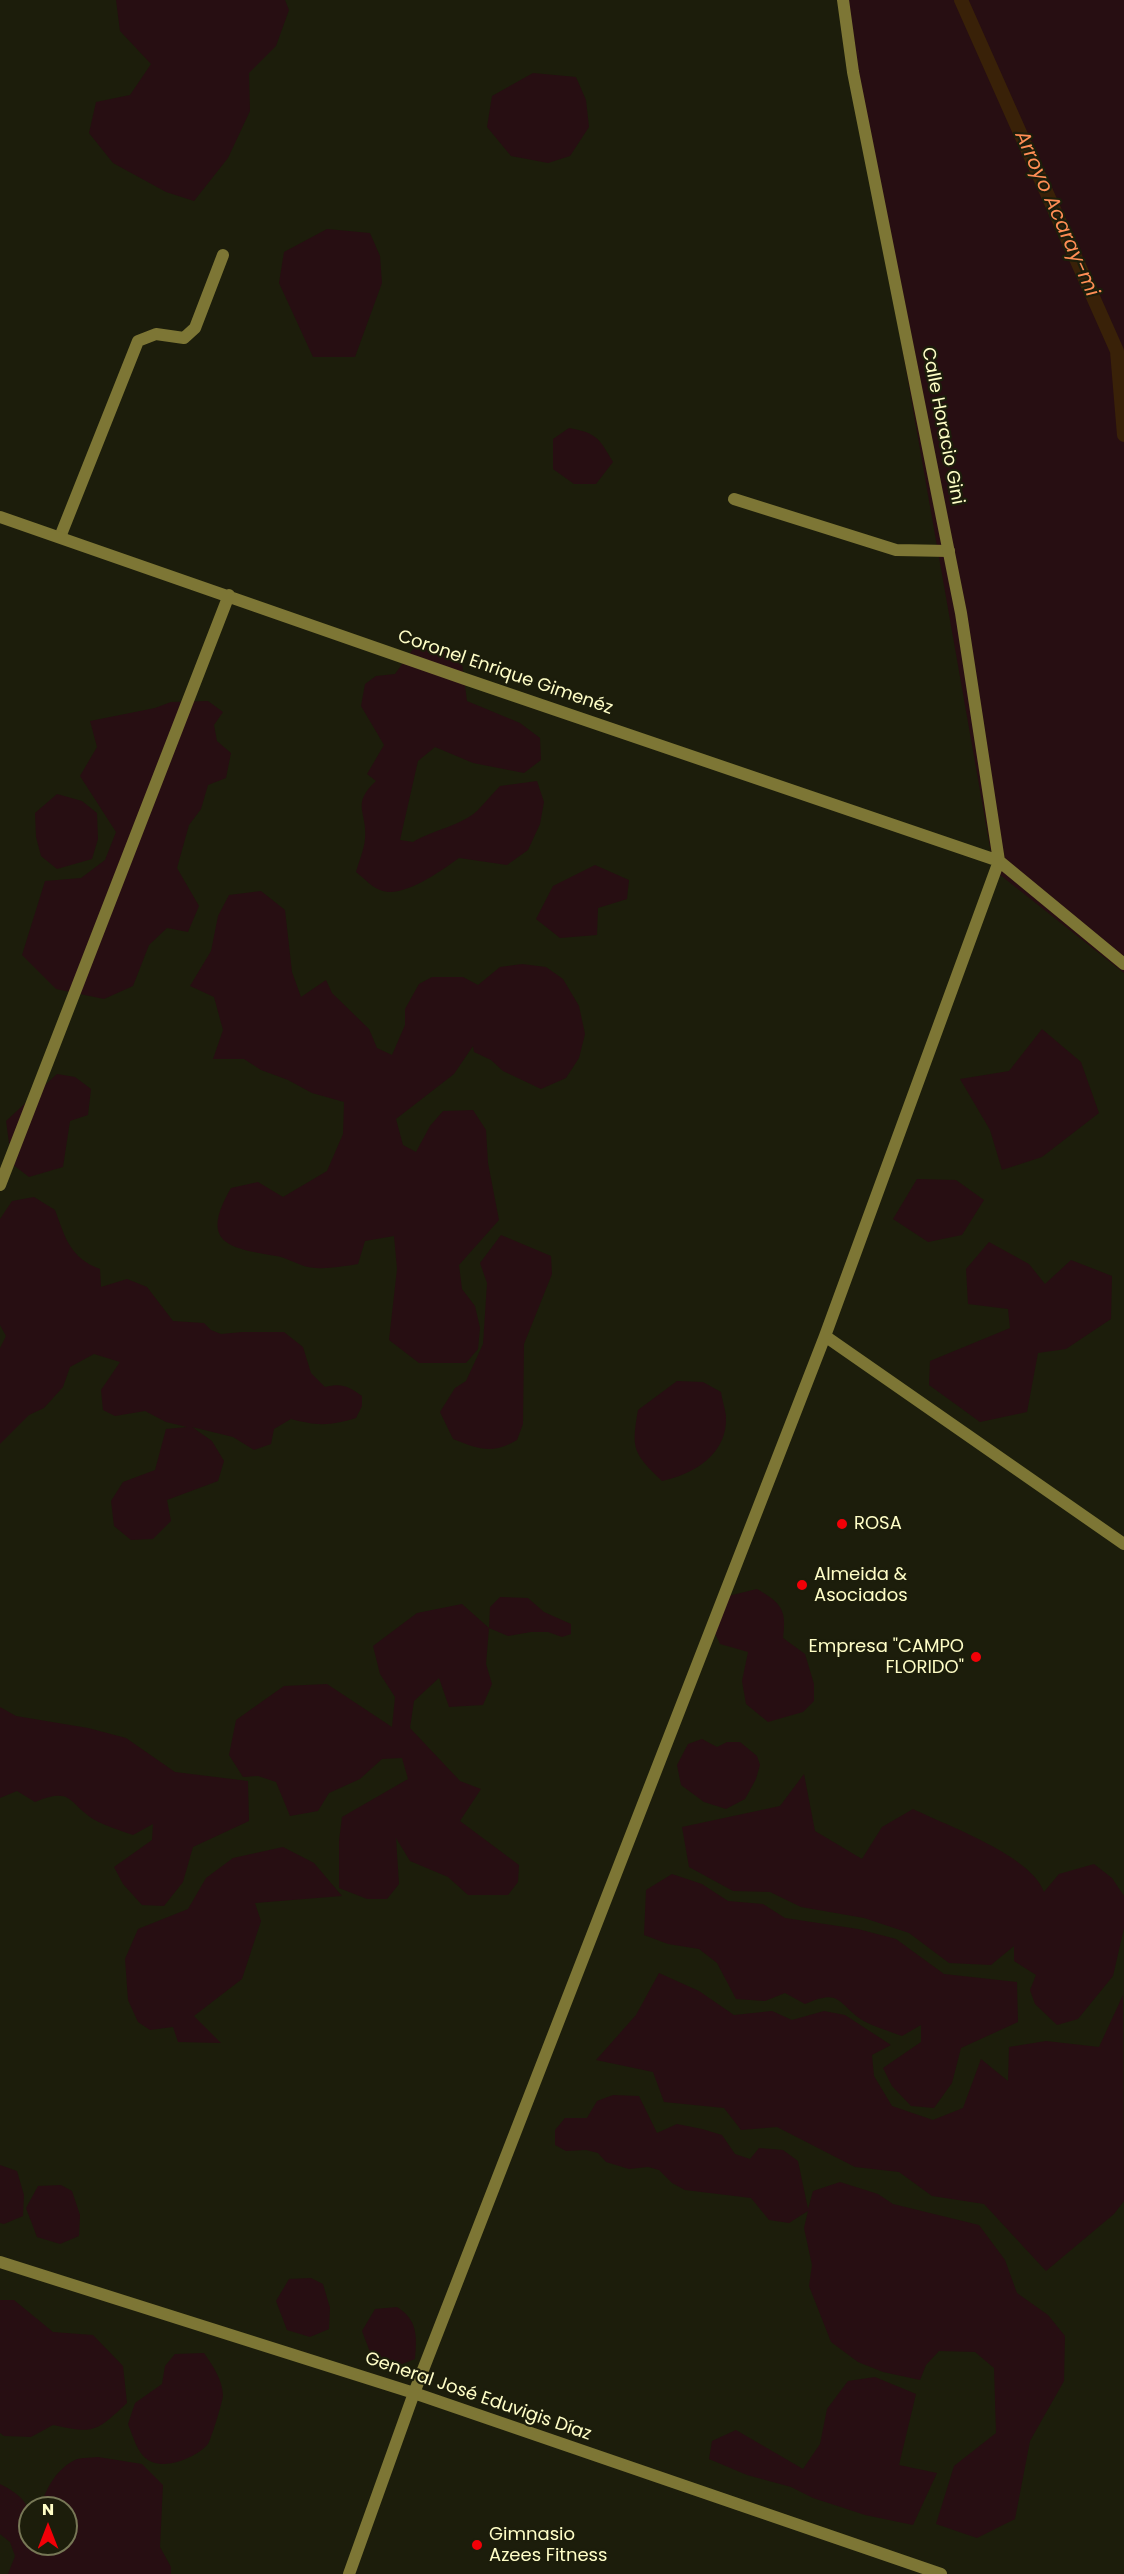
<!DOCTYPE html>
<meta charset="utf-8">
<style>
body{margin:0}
#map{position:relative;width:1124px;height:2574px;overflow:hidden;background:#1c1d0b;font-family:Poppins,sans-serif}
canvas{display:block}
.north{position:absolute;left:18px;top:2496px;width:60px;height:60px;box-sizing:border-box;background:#1c1d0b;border:2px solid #777756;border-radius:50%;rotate:0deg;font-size:16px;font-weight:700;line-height:24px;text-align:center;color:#fffec7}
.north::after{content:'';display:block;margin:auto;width:21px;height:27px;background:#f20007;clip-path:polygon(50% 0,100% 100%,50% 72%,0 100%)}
</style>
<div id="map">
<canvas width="1124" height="2574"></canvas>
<div class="north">N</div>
</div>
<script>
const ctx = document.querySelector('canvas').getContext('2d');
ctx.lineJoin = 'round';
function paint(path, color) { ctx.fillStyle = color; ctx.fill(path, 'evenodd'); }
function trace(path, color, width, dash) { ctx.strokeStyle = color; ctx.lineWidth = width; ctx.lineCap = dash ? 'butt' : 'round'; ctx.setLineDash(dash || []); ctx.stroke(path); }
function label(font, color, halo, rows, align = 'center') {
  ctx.font = font + ' Poppins,sans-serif'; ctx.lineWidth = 4.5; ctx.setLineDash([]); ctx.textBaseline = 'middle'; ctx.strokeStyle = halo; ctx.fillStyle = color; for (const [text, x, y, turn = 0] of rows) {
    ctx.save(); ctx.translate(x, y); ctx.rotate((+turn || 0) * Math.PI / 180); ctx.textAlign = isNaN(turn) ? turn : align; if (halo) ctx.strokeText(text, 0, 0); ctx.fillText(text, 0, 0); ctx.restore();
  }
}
paint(new Path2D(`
 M 116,0 L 285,0 L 289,10 L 276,46 L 249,73 L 250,111 L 228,158 L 194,201 L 166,192 L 113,163 L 89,133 L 96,102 L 130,95 L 151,64 L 120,31 Z
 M 841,0 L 1124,0 L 1124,973 L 994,870 Z
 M 533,73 L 576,77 L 586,100 L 589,127 L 570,156 L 548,163 L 511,156 L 487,127 L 492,96 Z
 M 327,229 L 370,233 L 380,256 L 382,283 L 355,357 L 313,357 L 279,283 L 284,252 Z
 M 569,428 C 597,433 599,438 613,462 L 596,484 L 574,484 L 553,469 L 553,439 Z
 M 416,645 L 443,646 L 461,655 L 467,701 L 520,723 L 540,738 L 541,760 L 524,773 L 473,763 L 435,747 L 418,761 L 400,840 L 413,842 C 433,830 460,826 477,811 C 485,803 492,794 500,786 L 537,781 L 544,802 L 540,824 L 528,850 L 507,865 L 459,858 C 441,871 405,897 383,891 C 373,889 364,878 356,872 C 359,861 364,850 365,839 C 368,812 350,805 376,781 L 367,774 L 384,745 L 361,706 L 365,684 L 376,676 L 395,674 Z
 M 208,701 L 223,712 L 214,725 L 217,741 L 231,753 L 226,778 L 208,785 L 201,809 L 189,825 L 177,868 L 199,906 L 188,932 L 167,928 L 149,945 L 133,986 L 104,999 L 56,989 L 22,955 L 45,881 L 81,878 L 105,860 L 116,832 L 80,776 L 97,747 L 90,721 L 155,708 L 171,702 Z
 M 57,794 L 82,801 L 97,813 L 98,839 L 92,859 L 57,869 L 41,856 L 36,837 L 35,813 Z
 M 595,865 L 629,880 L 627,899 L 598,908 L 597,935 L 560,938 L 536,919 L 553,886 Z
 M 261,891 L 285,910 L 292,972 L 301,997 L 326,980 L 332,993 L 369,1029 L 377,1048 L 392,1055 L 405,1025 L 405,1009 L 419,984 L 432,977 L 463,977 L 478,985 L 500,967 L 522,964 L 546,967 L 563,979 L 579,1006 L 585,1034 L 579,1058 L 566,1078 L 541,1089 L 503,1071 L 491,1060 L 474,1052 L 473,1046 L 454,1074 L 396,1119 L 403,1145 L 416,1152 L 430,1126 L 443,1111 L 473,1110 L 486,1130 L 488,1163 L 499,1220 L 459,1265 L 462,1289 L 475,1306 L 480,1328 L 478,1349 L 466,1363 L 419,1363 L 389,1340 L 397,1269 L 394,1236 L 365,1241 L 358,1264 C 345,1266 329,1269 316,1268 C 302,1268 289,1258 276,1256 C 228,1248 199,1243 231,1188 L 258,1182 L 283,1197 L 327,1171 L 343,1134 L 344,1102 L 312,1093 L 288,1080 L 261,1070 L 244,1059 L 213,1059 L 223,1030 L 214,997 L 190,986 L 211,951 L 218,916 L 229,895 Z
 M 1042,1029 L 1081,1062 L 1099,1113 L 1042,1157 L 1002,1170 L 990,1130 L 960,1079 L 1009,1071 Z
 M 57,1074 L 75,1077 L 91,1089 L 88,1115 L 70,1121 L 63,1167 L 29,1177 L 12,1164 L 6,1121 Z
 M 917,1179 L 956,1180 L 984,1200 L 962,1235 L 928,1242 L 893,1219 Z
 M 34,1197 L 55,1210 C 65,1237 70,1258 100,1269 L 101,1287 L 127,1279 L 147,1287 L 173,1321 L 204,1323 L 211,1330 L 221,1334 L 242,1332 L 284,1332 L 303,1347 L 311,1373 L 325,1387 C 342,1383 348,1386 362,1396 L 362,1406 L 356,1418 C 330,1426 317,1426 291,1419 L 274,1429 L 271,1444 L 254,1450 L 233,1437 L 192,1427 L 212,1441 L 224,1461 L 218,1481 L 167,1500 L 171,1521 L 153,1539 L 131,1540 L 114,1526 L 111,1501 L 123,1482 L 155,1470 L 166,1429 L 187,1427 L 166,1422 L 145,1411 L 115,1416 L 103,1410 L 101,1390 L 120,1362 L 94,1354 L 70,1367 L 63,1387 L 44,1408 L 29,1415 L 0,1444 L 0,1348 L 6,1336 L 0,1325 L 0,1219 L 12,1201 Z
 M 501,1235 L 551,1256 L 552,1274 L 524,1344 L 523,1424 L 517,1440 C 491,1455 479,1449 453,1439 L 440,1412 L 455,1388 L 466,1381 L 483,1344 L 487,1283 L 480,1263 Z
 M 989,1242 L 1029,1264 L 1045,1284 L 1071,1260 L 1112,1276 L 1111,1319 L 1066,1349 L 1038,1353 L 1027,1412 L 980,1422 L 929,1385 L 930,1361 L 1010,1328 L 1008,1309 L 968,1304 L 966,1269 Z
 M 677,1381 L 703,1382 L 721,1392 C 722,1400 725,1408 726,1416 C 728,1454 694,1474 662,1481 C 633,1453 631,1449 638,1410 Z
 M 757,1589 C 781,1603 787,1609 783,1638 L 805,1654 L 814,1684 L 814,1701 L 803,1712 L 768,1722 L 746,1704 L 742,1681 L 748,1652 L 720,1644 L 712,1627 L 724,1597 Z
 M 500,1597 L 528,1598 L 544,1612 L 571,1624 L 571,1634 L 562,1637 L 548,1632 L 531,1632 L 508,1636 L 489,1628 L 486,1664 L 492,1684 L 483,1705 L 449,1707 L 439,1678 L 414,1701 L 410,1728 L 460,1781 L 481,1789 L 460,1821 L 519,1865 L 518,1882 L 508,1895 L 468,1895 L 448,1877 L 410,1861 L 396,1838 L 399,1884 L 387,1899 L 367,1899 L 339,1888 L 339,1841 L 342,1817 L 408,1779 L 402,1758 L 382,1759 L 360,1779 L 329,1793 L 318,1811 L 290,1816 L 276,1782 L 258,1776 L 243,1777 L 229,1755 L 236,1720 L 284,1686 L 327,1684 L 392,1727 L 395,1697 L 380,1674 L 373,1646 L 417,1613 L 462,1604 L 489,1628 L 490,1607 Z
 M 0,1707 L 16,1716 L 88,1728 L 126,1738 L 175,1772 L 248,1781 L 249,1821 L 193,1847 L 183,1882 L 164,1906 L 142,1905 L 123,1884 L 114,1867 L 152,1840 L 153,1824 L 133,1835 C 119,1830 105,1826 93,1819 C 67,1802 73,1787 35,1802 L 17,1791 L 0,1798 Z
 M 702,1739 L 717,1747 L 727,1742 L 740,1742 L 757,1756 L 760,1765 L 756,1779 L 745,1799 L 726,1809 L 704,1802 L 681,1785 L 677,1765 L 688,1744 Z
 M 804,1774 L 815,1831 L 862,1859 L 882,1827 L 913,1809 C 948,1826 1032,1856 1044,1892 L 1059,1874 L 1094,1864 L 1112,1878 L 1124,1896 L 1124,1928 L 1113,1976 L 1078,2019 L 1057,2025 L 1035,2004 L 1030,1990 L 1036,1975 L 1014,1961 L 1014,1946 L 991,1965 L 949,1963 L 909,1933 L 864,1918 L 801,1907 L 770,1892 L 733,1891 L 689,1867 L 682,1827 L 780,1806 Z
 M 283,1847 L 314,1863 L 342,1896 L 255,1903 L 261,1921 L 242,1979 L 194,2016 L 221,2043 L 178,2042 L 173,2027 L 150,2030 L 138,2022 L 128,2000 L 125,1959 L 138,1929 L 188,1909 L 206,1878 L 233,1858 Z
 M 672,1874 L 702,1884 L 728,1901 L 763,1904 L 785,1918 L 858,1929 L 896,1939 L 944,1974 L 1017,1982 L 1018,2022 L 961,2048 L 952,2083 L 934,2108 L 911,2106 L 892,2086 L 883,2068 L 921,2042 L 921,2025 L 902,2036 C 889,2031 874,2027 862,2020 C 837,2003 841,1988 805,2004 L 785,1993 L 765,2001 L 736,1999 L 717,1963 L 699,1949 L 668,1944 L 644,1935 L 646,1890 Z
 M 659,1973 L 699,1991 L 734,2015 L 772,2011 L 792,2020 L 824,2011 L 845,2015 L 891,2045 L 872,2055 L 874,2076 L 892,2106 L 933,2120 L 963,2108 L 981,2059 L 1008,2081 L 1009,2047 L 1046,2041 L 1099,2047 L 1123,1995 L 1124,2201 L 1114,2214 L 1046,2271 L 984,2204 L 932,2196 L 899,2172 L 855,2167 L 777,2127 L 741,2130 L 724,2108 L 664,2102 L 653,2072 L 596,2060 L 636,2015 Z
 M 613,2095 L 639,2096 L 657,2133 L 677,2124 L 702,2129 L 722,2135 L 735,2154 L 750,2159 L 759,2148 L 783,2150 L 798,2161 L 808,2209 L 813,2191 L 840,2182 L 878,2194 L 893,2204 L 979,2225 L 1005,2260 L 1017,2293 L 1048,2315 L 1065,2336 L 1064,2381 L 1030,2441 L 1015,2519 L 977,2538 L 936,2524 L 954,2466 L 996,2433 L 994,2368 L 975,2352 L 939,2351 L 926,2365 L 920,2380 L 883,2372 L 858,2362 L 831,2342 L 809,2286 L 812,2265 L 804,2228 L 808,2211 L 789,2223 L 769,2220 L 751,2198 L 685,2190 L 672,2183 L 659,2170 L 648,2167 L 629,2169 L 606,2162 L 598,2153 L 586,2150 L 566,2151 L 555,2145 L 555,2130 L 565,2118 L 587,2118 L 597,2101 Z
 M 0,2165 L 17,2171 L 24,2195 L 23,2216 L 4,2224 L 0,2223 Z
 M 61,2185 L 72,2191 L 80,2215 L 79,2236 L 60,2244 L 37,2237 L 26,2208 L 38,2186 Z
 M 311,2278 L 323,2284 L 330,2308 L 329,2329 L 310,2337 L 287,2330 L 276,2301 L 289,2279 Z
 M 0,2300 L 14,2300 L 53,2332 L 93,2335 L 123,2366 L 127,2403 C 96,2432 94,2434 53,2425 L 31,2437 L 4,2436 L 0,2433 Z
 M 397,2307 C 418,2320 417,2337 415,2359 L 397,2366 L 373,2360 L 362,2331 L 375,2309 Z
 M 204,2353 C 213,2366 222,2379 223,2395 C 223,2401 211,2439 208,2444 C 197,2457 165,2471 148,2460 C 137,2453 133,2436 128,2424 L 135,2403 L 162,2384 L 165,2366 L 175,2354 Z
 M 875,2377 L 916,2394 L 899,2465 L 937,2473 L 913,2525 L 865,2515 L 813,2498 L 791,2487 L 747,2475 L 709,2459 L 712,2441 L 736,2430 L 803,2469 L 820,2444 L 827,2409 L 848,2381 Z
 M 98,2457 L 142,2464 L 163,2485 L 160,2547 L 171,2567 L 171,2574 L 8,2574 L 15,2556 L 10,2542 L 0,2534 L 0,2484 C 33,2501 30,2510 30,2544 L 66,2544 L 66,2508 L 40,2508 C 46,2489 55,2471 73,2461 C 79,2457 90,2458 98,2457 Z`), '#270e12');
trace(new Path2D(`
 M 961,0 L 1117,351 L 1124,435`), '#392108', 14);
trace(new Path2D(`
 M 734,499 L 896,550 L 949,551
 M 60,537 L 138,341 L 156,334 L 184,338 L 195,328 L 223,255`), '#7d7635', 12);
trace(new Path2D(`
 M 0,517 L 465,679 L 999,861 L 1124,964
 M 0,1185 L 229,595
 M 825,1336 L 1124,1544
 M 0,2262 L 414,2393 L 941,2574
 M 349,2574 L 414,2393 L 825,1336 L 999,861 L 961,613 L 853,72 L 843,0`), '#7d7635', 12);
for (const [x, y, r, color] of [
 [842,1524,6,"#f20007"],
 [802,1585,6,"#f20007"],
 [976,1657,6,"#f20007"],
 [477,2545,6,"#f20007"]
]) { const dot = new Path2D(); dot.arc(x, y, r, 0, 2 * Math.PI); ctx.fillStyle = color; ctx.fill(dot); trace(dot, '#1c1d0b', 2); }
label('18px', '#fffec7', '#1c1d0b', [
 ["Calle Horacio Gini",942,426,79],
 ["Coronel Enrique Gimenéz",505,673,19],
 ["General José Eduvigis Díaz",478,2397,19]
]);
label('18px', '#fffec7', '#1c1d0b', [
 ["ROSA",854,1524],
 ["Almeida &",814,1575],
 ["Asociados",814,1596],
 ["Empresa \"CAMPO",964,1647,"right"],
 ["FLORIDO\"",964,1668,"right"],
 ["Gimnasio",489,2535],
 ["Azees Fitness",489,2556]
], 'left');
label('italic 20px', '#ff8e55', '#1c1d0b', [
 ["Arroyo Acaray-mi",1056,214,66]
]);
</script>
